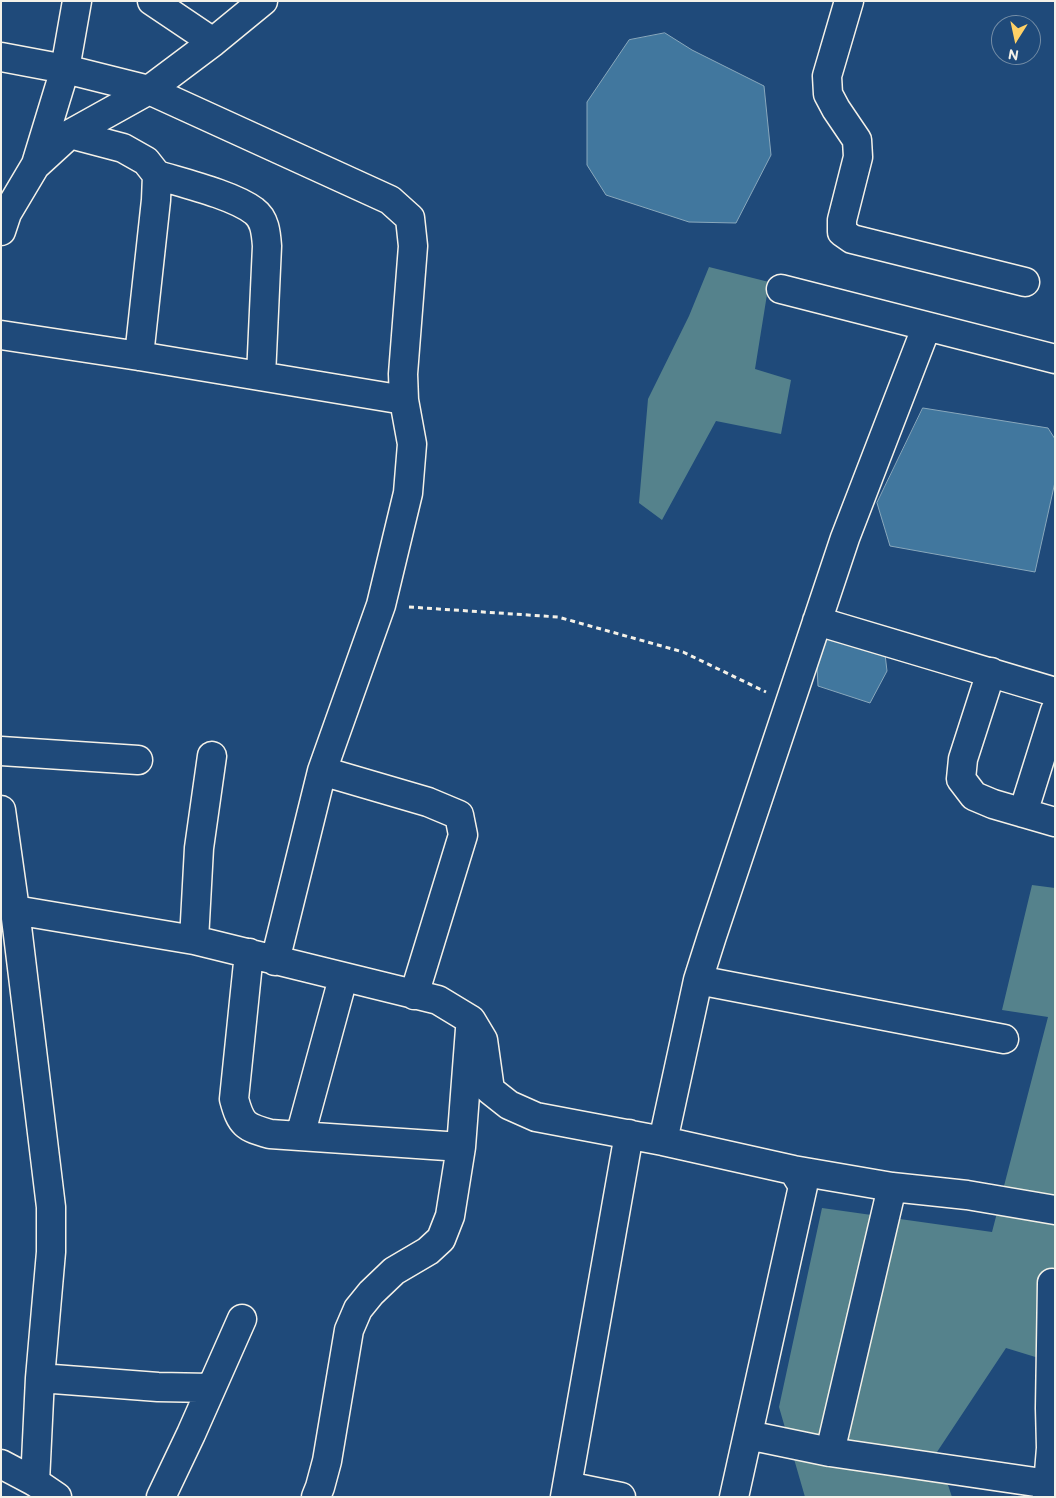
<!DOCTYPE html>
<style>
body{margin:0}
#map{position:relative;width:1056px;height:1498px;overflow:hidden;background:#1f4a7a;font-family:"Balsamiq Sans",sans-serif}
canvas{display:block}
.frame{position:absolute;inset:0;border:2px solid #f4f1e8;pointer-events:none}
.north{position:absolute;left:991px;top:15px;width:50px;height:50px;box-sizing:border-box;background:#1f4a7a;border:1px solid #748da6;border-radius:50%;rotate:190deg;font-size:14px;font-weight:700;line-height:20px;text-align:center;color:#f4f1e8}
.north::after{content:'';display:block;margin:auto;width:18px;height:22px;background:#ffd166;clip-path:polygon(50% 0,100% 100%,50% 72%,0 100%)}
</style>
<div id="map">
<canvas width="1056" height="1498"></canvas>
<div class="frame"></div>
<div class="north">N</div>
</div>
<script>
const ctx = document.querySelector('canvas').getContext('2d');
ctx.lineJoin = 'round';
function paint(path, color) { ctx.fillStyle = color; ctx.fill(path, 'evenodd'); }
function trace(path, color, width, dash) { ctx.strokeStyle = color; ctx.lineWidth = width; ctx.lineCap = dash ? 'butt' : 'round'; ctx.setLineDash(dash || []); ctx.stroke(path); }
paint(new Path2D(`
 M 709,267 L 769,282 L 755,369 L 791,380 L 781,434 L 716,421 L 662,520 L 639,503 L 648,399 L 689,316 Z
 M 1032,885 L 1055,888 L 1055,1363 L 1006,1348 L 937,1452 L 952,1497 L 805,1497 L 779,1407 L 822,1208 L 992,1232 L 1048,1017 L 1002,1010 Z`), '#55828c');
const water = new Path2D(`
 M 665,33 L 692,50 L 764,86 L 771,155 L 736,223 L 689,222 L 606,195 L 587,165 L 587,102 L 629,40 Z
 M 923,408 L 1048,428 L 1055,439 L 1055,482 L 1035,572 L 890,546 L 877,503 Z
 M 841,628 L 885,654 L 887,671 L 870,703 L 818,686 L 816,647 Z`);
paint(water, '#41779e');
trace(water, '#89a8bc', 1);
const minor = new Path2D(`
 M 152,1 L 213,42
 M 849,1 L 827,76 L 828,94 L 836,109 L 857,140 L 858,157 L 842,220 L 842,232 L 852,239 L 1025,282
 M 1,57 L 65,69 L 149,90 L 390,200 L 410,218 L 413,246 L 403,374 L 404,400 L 412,444 L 408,493 L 381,605 L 322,771 L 275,961
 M 70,134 L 123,148 L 146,161 L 157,175 L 156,200 L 139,356
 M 36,164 L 65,69 L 77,1
 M 157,175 C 183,183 233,195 254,211 C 265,219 266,233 267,246 L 261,376
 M 1,231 L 7,213 L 35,166 L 70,134 L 149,90 L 213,42 L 263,1
 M 781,289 L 1055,359
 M 1,335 L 139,356 L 404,400
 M 817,621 L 1055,692
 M 991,672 L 963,759 L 961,779 L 974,796 L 993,804 L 1055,822
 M 1,751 L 138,760
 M 322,771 L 428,802 L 459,815 L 463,835 L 414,995
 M 1,810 L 15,910 L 51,1207 L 51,1252 L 40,1378 L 35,1482
 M 1023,813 L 1055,711
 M 15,910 L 194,940 L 438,1000 L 471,1020 L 483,1040 L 490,1090 L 509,1105 L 536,1117 L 663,1141 L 793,1170 L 803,1186 L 734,1497
 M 194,940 L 199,848 L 212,756
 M 249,953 L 234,1099 C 241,1125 245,1127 270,1134 L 461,1147
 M 698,980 L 1004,1039
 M 300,1136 L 343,978
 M 663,1141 L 698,980 L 712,936 L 845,538 L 926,328
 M 793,1170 L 892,1187 L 967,1195 L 1055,1210
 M 40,1378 L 158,1387 L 211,1388
 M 748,1435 L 830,1452 L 1049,1484
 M 830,1452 L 892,1187
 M 1,1464 L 35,1482 L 57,1497
 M 567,1486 L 621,1497
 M 161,1497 L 191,1434 L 242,1319
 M 316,1497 L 320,1487 L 327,1461 L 349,1330 L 358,1309 L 371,1293 L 394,1271 L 428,1251 L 441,1239 L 450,1216 L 461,1147 L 470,1029
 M 565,1497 L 629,1134
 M 1047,1497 L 1051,1448 L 1050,1408 L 1052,1283`);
trace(minor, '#f4f1e8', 31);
trace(new Path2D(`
 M 409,607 L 558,617 L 683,652 L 766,692`), '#f4f1e8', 3, [5, 4]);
trace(minor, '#1f4a7a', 28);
</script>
